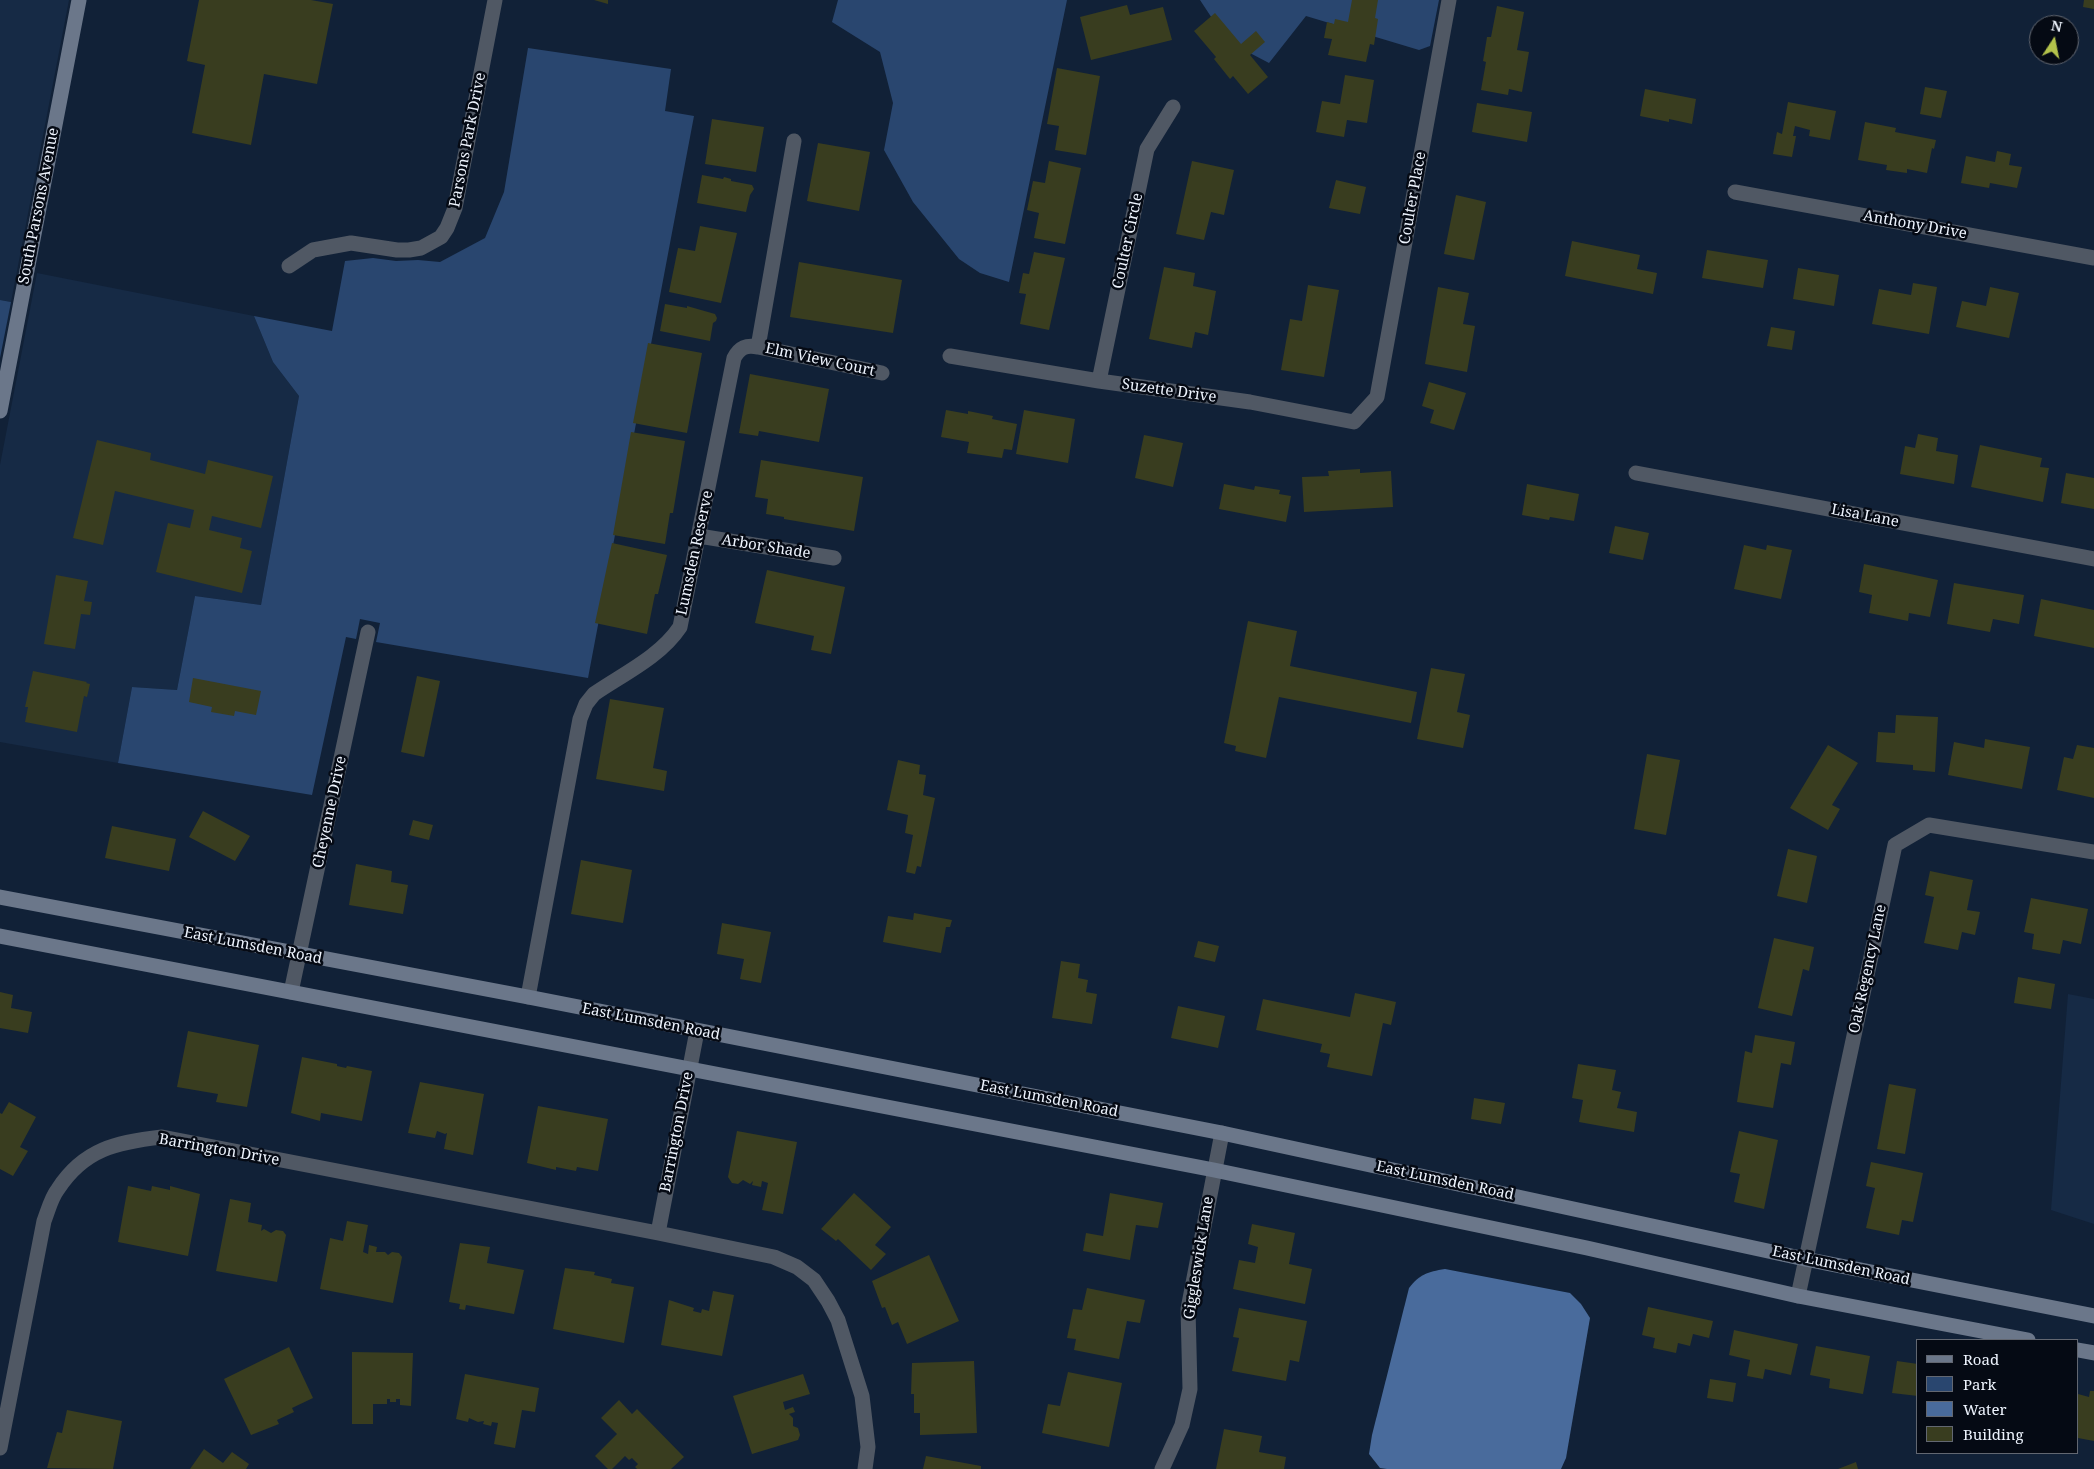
<!DOCTYPE html>
<style>
body{margin:0}
#map{position:relative;width:2094px;height:1469px;overflow:hidden;background:#112137;font-family:"Noto Serif",serif}
canvas{display:block}
.legend{position:absolute;left:1916px;top:1339px;width:162px;height:115px;box-sizing:border-box;background:#050a14;border:1px solid #626771;margin:0;padding:6px 9px;list-style:none;font-size:15px;color:#edf3fd}
.legend li{display:flex;align-items:center;gap:10px;height:25px}
.legend b{width:25px;border:1px solid #626771}
.north{position:absolute;left:2029px;top:15px;width:50px;height:50px;box-sizing:border-box;background:#050a14;border:1px solid #626771;border-radius:50%;rotate:11deg;font-size:14px;font-weight:700;line-height:20px;text-align:center;color:#edf3fd}
.north::after{content:'';display:block;margin:auto;width:18px;height:22px;background:#b3c24b;clip-path:polygon(50% 0,100% 100%,50% 72%,0 100%)}
</style>
<div id="map">
<canvas width="2094" height="1469"></canvas>
<ul class="legend">
<li><b style="height:6px;background:#6b778a"></b>Road</li>
<li><b style="height:14px;background:#29466f"></b>Park</li>
<li><b style="height:14px;background:#496b9c"></b>Water</li>
<li><b style="height:14px;background:#393d1f"></b>Building</li>
</ul>
<div class="north">N</div>
</div>
<script>
const ctx = document.querySelector('canvas').getContext('2d');
ctx.lineJoin = 'round';
function paint(path, color) { ctx.fillStyle = color; ctx.fill(path, 'evenodd'); }
function trace(path, color, width, dash) { ctx.strokeStyle = color; ctx.lineWidth = width; ctx.lineCap = dash ? 'butt' : 'round'; ctx.setLineDash(dash || []); ctx.stroke(path); }
function label(font, color, halo, rows, align = 'center') {
  ctx.font = font + ' "Noto Serif",serif'; ctx.lineWidth = 5; ctx.setLineDash([]); ctx.textBaseline = 'middle'; ctx.strokeStyle = halo; ctx.fillStyle = color; for (const [text, x, y, turn = 0] of rows) {
    ctx.save(); ctx.translate(x, y); ctx.rotate((+turn || 0) * Math.PI / 180); ctx.textAlign = isNaN(turn) ? turn : align; if (halo) ctx.strokeText(text, 0, 0); ctx.fillText(text, 0, 0); ctx.restore();
  }
}
paint(new Path2D(`
 M 0,0 L 69,0 L 11,302 L 0,300 Z
 M 37,273 L 254,316 L 273,362 L 299,396 L 261,605 L 195,596 L 177,690 L 132,687 L 118,763 L 0,742 L 0,465 Z
 M 2068,994 L 2094,999 L 2094,1224 L 2051,1210 Z`), '#162a45');
paint(new Path2D(`
 M 838,0 L 1067,0 L 1009,282 L 980,273 L 959,259 L 913,202 L 884,150 L 893,103 L 880,52 L 832,22 Z
 M 1200,0 L 1439,0 L 1430,46 L 1419,50 L 1306,16 L 1269,63 L 1227,41 Z
 M 528,48 L 671,69 L 665,111 L 694,116 L 588,678 L 376,642 L 380,623 L 360,619 L 356,639 L 346,637 L 312,795 L 118,763 L 132,687 L 177,690 L 195,596 L 261,605 L 299,396 L 273,362 L 254,316 L 332,331 L 345,261 L 373,258 L 396,261 L 418,260 L 440,262 L 485,238 L 504,192 Z
 M 0,300 L 11,302 L 0,358 Z`), '#29466f');
paint(new Path2D(`
 M 1445,1269 L 1570,1293 L 1581,1304 L 1590,1318 L 1566,1458 L 1561,1469 L 1387,1469 L 1380,1468 L 1369,1454 L 1372,1435 L 1409,1288 C 1420,1274 1427,1272 1445,1269 Z`), '#496b9c');
paint(new Path2D(`
 M 199,0 L 311,0 L 333,4 L 317,84 L 264,74 L 251,145 L 192,133 L 205,65 L 187,61 Z
 M 594,0 L 608,0 L 608,4 Z
 M 1352,0 L 1378,0 L 1375,18 L 1378,19 L 1374,45 L 1370,44 L 1366,62 L 1328,55 L 1332,39 L 1324,38 L 1327,22 L 1334,24 L 1335,19 L 1348,22 Z
 M 2084,0 L 2094,0 L 2094,9 L 2083,7 Z
 M 1127,5 L 1130,15 L 1163,7 L 1172,40 L 1091,60 L 1080,17 Z
 M 1497,6 L 1524,12 L 1517,50 L 1529,52 L 1522,92 L 1509,89 L 1508,95 L 1481,90 L 1486,62 L 1483,61 L 1487,37 L 1491,37 Z
 M 1215,13 L 1241,44 L 1256,31 L 1265,42 L 1250,55 L 1268,77 L 1248,94 L 1233,76 L 1230,79 L 1214,59 L 1216,57 L 1194,31 Z
 M 1057,68 L 1100,76 L 1086,155 L 1055,150 L 1059,126 L 1047,124 Z
 M 1345,75 L 1374,80 L 1367,123 L 1347,120 L 1344,137 L 1316,132 L 1322,101 L 1340,104 Z
 M 1925,87 L 1947,91 L 1941,118 L 1920,114 Z
 M 1645,89 L 1696,99 L 1692,124 L 1669,119 L 1669,122 L 1640,116 Z
 M 1788,102 L 1836,111 L 1830,140 L 1809,136 L 1810,130 L 1795,126 L 1793,136 L 1796,136 L 1792,157 L 1773,154 L 1777,132 L 1782,134 Z
 M 1477,103 L 1532,112 L 1527,142 L 1472,132 Z
 M 712,119 L 764,127 L 756,172 L 705,164 Z
 M 1865,122 L 1896,128 L 1895,132 L 1936,140 L 1934,149 L 1932,148 L 1927,173 L 1907,169 L 1907,173 L 1886,170 L 1887,165 L 1858,160 Z
 M 818,143 L 870,152 L 859,211 L 807,201 Z
 M 1997,151 L 2011,154 L 2009,165 L 2022,167 L 2017,188 L 1990,183 L 1989,188 L 1961,183 L 1966,156 L 1995,162 Z
 M 1049,161 L 1081,168 L 1065,244 L 1034,238 L 1039,213 L 1027,210 L 1033,181 L 1045,183 Z
 M 1192,161 L 1234,170 L 1224,215 L 1211,212 L 1204,240 L 1176,234 Z
 M 702,175 L 723,179 L 724,177 L 731,179 L 731,181 L 752,185 L 754,189 L 750,195 L 746,212 L 697,203 Z
 M 1336,180 L 1366,187 L 1360,214 L 1329,208 Z
 M 1456,195 L 1486,202 L 1474,260 L 1444,254 Z
 M 700,226 L 737,233 L 721,303 L 669,292 L 678,248 L 695,251 Z
 M 1572,241 L 1640,255 L 1637,269 L 1657,273 L 1653,294 L 1565,276 Z
 M 1707,250 L 1768,260 L 1763,288 L 1702,278 Z
 M 1034,252 L 1065,258 L 1049,330 L 1020,324 L 1026,294 L 1019,293 L 1023,273 L 1029,274 Z
 M 799,262 L 902,280 L 893,333 L 790,317 Z
 M 1164,267 L 1195,273 L 1193,286 L 1216,291 L 1208,335 L 1195,332 L 1192,348 L 1149,339 Z
 M 1798,268 L 1839,275 L 1834,306 L 1793,299 Z
 M 1913,283 L 1937,287 L 1929,334 L 1872,324 L 1879,289 L 1911,295 Z
 M 1308,285 L 1339,290 L 1324,377 L 1281,370 L 1290,319 L 1302,321 Z
 M 1438,287 L 1469,293 L 1463,324 L 1475,326 L 1467,372 L 1425,364 Z
 M 1990,287 L 2019,293 L 2009,338 L 1956,327 L 1962,301 L 1986,306 Z
 M 665,304 L 687,308 L 687,306 L 715,314 L 717,318 L 716,321 L 713,323 L 710,341 L 660,331 Z
 M 1771,327 L 1795,331 L 1792,350 L 1767,346 Z
 M 648,343 L 702,353 L 687,433 L 633,423 Z
 M 750,374 L 829,389 L 819,442 L 759,431 L 758,436 L 739,433 Z
 M 1429,382 L 1466,393 L 1454,430 L 1430,423 L 1434,410 L 1422,406 Z
 M 946,410 L 968,414 L 968,411 L 993,416 L 992,419 L 1017,424 L 1012,450 L 1004,449 L 1002,458 L 967,453 L 969,442 L 941,437 Z
 M 1024,410 L 1075,419 L 1068,463 L 1016,454 Z
 M 631,432 L 685,441 L 673,513 L 670,513 L 665,544 L 613,535 Z
 M 1918,434 L 1938,438 L 1936,451 L 1958,455 L 1954,484 L 1900,474 L 1905,446 L 1915,448 Z
 M 1144,435 L 1183,443 L 1173,487 L 1135,478 Z
 M 97,440 L 151,453 L 150,460 L 205,474 L 208,460 L 273,476 L 261,528 L 212,516 L 209,530 L 242,538 L 240,548 L 252,551 L 242,593 L 156,572 L 168,523 L 190,528 L 194,510 L 115,491 L 103,545 L 73,538 Z
 M 1980,445 L 2042,458 L 2040,467 L 2049,468 L 2043,502 L 1971,487 Z
 M 761,460 L 863,477 L 854,531 L 784,519 L 784,517 L 766,514 L 768,499 L 755,497 Z
 M 1360,469 L 1360,473 L 1391,471 L 1393,507 L 1304,512 L 1302,477 L 1329,476 L 1328,471 Z
 M 2066,473 L 2094,478 L 2094,509 L 2061,503 Z
 M 1224,484 L 1254,490 L 1255,486 L 1280,490 L 1279,494 L 1291,496 L 1286,522 L 1219,509 Z
 M 1527,484 L 1579,494 L 1574,521 L 1550,517 L 1549,520 L 1522,515 Z
 M 1615,526 L 1649,533 L 1643,560 L 1609,553 Z
 M 612,543 L 667,555 L 658,594 L 655,594 L 647,634 L 595,623 Z
 M 1744,545 L 1766,550 L 1767,545 L 1792,550 L 1781,599 L 1734,589 Z
 M 1864,564 L 1938,580 L 1930,617 L 1909,613 L 1908,621 L 1869,613 L 1872,595 L 1859,592 Z
 M 767,570 L 845,587 L 831,654 L 811,650 L 814,636 L 755,623 Z
 M 56,575 L 88,581 L 84,601 L 92,602 L 90,615 L 81,614 L 75,649 L 44,644 Z
 M 1954,583 L 2024,595 L 2019,624 L 1993,619 L 1990,632 L 1947,624 Z
 M 2041,599 L 2094,610 L 2094,648 L 2034,636 Z
 M 1248,621 L 1297,631 L 1290,666 L 1417,692 L 1411,723 L 1279,697 L 1266,758 L 1235,751 L 1236,746 L 1224,743 Z
 M 1431,668 L 1465,674 L 1457,712 L 1470,715 L 1463,748 L 1417,739 Z
 M 33,671 L 87,682 L 86,683 L 90,684 L 87,697 L 84,696 L 77,732 L 25,722 L 28,707 L 25,707 Z
 M 417,676 L 440,681 L 424,757 L 401,752 Z
 M 193,678 L 261,691 L 256,715 L 235,711 L 234,716 L 211,712 L 212,707 L 189,702 Z
 M 610,699 L 664,708 L 653,768 L 667,771 L 664,791 L 596,779 Z
 M 1896,715 L 1938,717 L 1935,772 L 1913,770 L 1913,765 L 1876,762 L 1878,732 L 1895,733 Z
 M 1985,739 L 2030,747 L 2022,789 L 1948,775 L 1954,742 L 1984,748 Z
 M 1828,745 L 1858,763 L 1832,805 L 1840,809 L 1828,830 L 1790,808 Z
 M 2077,745 L 2094,748 L 2094,798 L 2057,790 L 2064,757 L 2073,759 Z
 M 1647,754 L 1680,760 L 1666,835 L 1634,829 Z
 M 898,760 L 920,765 L 919,774 L 926,775 L 923,795 L 935,798 L 921,867 L 917,866 L 915,874 L 906,872 L 913,835 L 905,833 L 908,815 L 887,810 Z
 M 203,811 L 250,836 L 235,861 L 189,837 Z
 M 413,820 L 433,825 L 429,840 L 409,835 Z
 M 112,826 L 176,839 L 169,871 L 105,858 Z
 M 1788,849 L 1817,856 L 1807,903 L 1777,896 Z
 M 581,860 L 632,870 L 623,923 L 571,914 Z
 M 356,864 L 392,871 L 391,882 L 408,885 L 403,914 L 349,905 Z
 M 1930,871 L 1973,880 L 1967,910 L 1980,912 L 1975,935 L 1962,932 L 1958,950 L 1924,943 L 1934,897 L 1925,895 Z
 M 2031,898 L 2088,909 L 2081,944 L 2063,940 L 2060,954 L 2032,949 L 2034,934 L 2024,932 Z
 M 914,913 L 952,920 L 950,927 L 946,927 L 941,953 L 883,942 L 888,916 L 913,920 Z
 M 722,923 L 771,932 L 761,983 L 740,979 L 744,959 L 717,954 Z
 M 1774,938 L 1814,947 L 1809,971 L 1803,969 L 1792,1016 L 1758,1008 Z
 M 1198,941 L 1219,946 L 1215,962 L 1194,957 Z
 M 1061,961 L 1080,964 L 1078,978 L 1088,980 L 1086,992 L 1097,994 L 1092,1024 L 1052,1018 Z
 M 2018,977 L 2055,984 L 2051,1009 L 2014,1003 Z
 M 0,992 L 13,995 L 11,1008 L 32,1012 L 28,1033 L 0,1028 Z
 M 1355,993 L 1396,1002 L 1391,1025 L 1383,1023 L 1372,1076 L 1327,1067 L 1330,1054 L 1320,1052 L 1322,1044 L 1256,1030 L 1263,999 L 1350,1017 Z
 M 1178,1006 L 1225,1016 L 1218,1048 L 1171,1038 Z
 M 188,1031 L 259,1045 L 247,1107 L 216,1102 L 218,1094 L 177,1087 Z
 M 1755,1035 L 1795,1042 L 1791,1065 L 1781,1063 L 1773,1108 L 1737,1102 L 1745,1051 L 1752,1053 Z
 M 302,1057 L 337,1064 L 337,1066 L 346,1068 L 347,1066 L 372,1071 L 362,1121 L 321,1113 L 320,1121 L 291,1113 Z
 M 1578,1064 L 1616,1070 L 1612,1090 L 1621,1092 L 1617,1108 L 1637,1112 L 1634,1132 L 1579,1122 L 1583,1100 L 1572,1098 Z
 M 420,1082 L 484,1094 L 473,1155 L 444,1149 L 447,1133 L 445,1134 L 437,1131 L 435,1138 L 408,1133 Z
 M 1889,1084 L 1916,1089 L 1905,1154 L 1877,1149 Z
 M 1474,1098 L 1505,1103 L 1501,1124 L 1471,1119 Z
 M 9,1102 L 36,1117 L 20,1147 L 28,1151 L 13,1176 L 0,1169 L 0,1113 L 2,1114 Z
 M 538,1106 L 608,1119 L 598,1171 L 577,1167 L 576,1171 L 556,1167 L 556,1170 L 527,1163 Z
 M 737,1131 L 797,1142 L 783,1214 L 762,1210 L 768,1183 L 762,1181 L 761,1187 L 752,1185 L 753,1181 L 750,1184 L 743,1180 L 738,1184 L 732,1183 L 728,1177 Z
 M 1739,1131 L 1778,1140 L 1764,1209 L 1734,1202 L 1740,1174 L 1730,1172 Z
 M 1871,1162 L 1923,1173 L 1913,1222 L 1902,1220 L 1899,1235 L 1866,1228 L 1875,1188 L 1866,1186 Z
 M 128,1186 L 151,1191 L 152,1186 L 170,1190 L 170,1186 L 200,1194 L 188,1256 L 118,1242 Z
 M 854,1193 L 891,1227 L 875,1245 L 886,1254 L 871,1270 L 838,1239 L 836,1241 L 821,1229 Z
 M 1110,1193 L 1163,1203 L 1158,1228 L 1136,1225 L 1130,1260 L 1083,1251 L 1086,1233 L 1103,1236 Z
 M 230,1199 L 251,1203 L 248,1222 L 262,1225 L 261,1231 L 264,1229 L 271,1233 L 276,1230 L 283,1231 L 286,1235 L 277,1282 L 216,1271 Z
 M 347,1221 L 368,1225 L 363,1252 L 368,1254 L 369,1245 L 377,1247 L 376,1252 L 385,1252 L 388,1255 L 392,1252 L 399,1253 L 402,1257 L 393,1303 L 320,1289 L 330,1238 L 343,1241 Z
 M 1252,1224 L 1295,1233 L 1289,1264 L 1312,1269 L 1305,1304 L 1233,1289 L 1239,1260 L 1255,1263 L 1258,1247 L 1248,1244 Z
 M 460,1243 L 490,1247 L 487,1263 L 524,1270 L 514,1314 L 466,1305 L 465,1310 L 459,1309 L 460,1304 L 449,1302 Z
 M 929,1255 L 959,1321 L 907,1344 L 898,1322 L 892,1325 L 885,1307 L 882,1308 L 872,1281 Z
 M 565,1268 L 595,1272 L 594,1275 L 612,1279 L 611,1283 L 634,1287 L 624,1343 L 553,1329 Z
 M 1087,1288 L 1145,1300 L 1140,1323 L 1127,1321 L 1119,1359 L 1074,1350 L 1076,1339 L 1067,1338 L 1073,1309 L 1082,1310 Z
 M 713,1291 L 734,1295 L 722,1356 L 661,1345 L 669,1300 L 694,1308 L 693,1311 L 701,1313 L 702,1309 L 709,1311 Z
 M 1648,1307 L 1713,1321 L 1709,1338 L 1693,1334 L 1690,1346 L 1678,1343 L 1676,1353 L 1653,1348 L 1655,1338 L 1642,1335 Z
 M 1239,1308 L 1307,1321 L 1299,1362 L 1290,1360 L 1286,1381 L 1232,1371 L 1239,1338 L 1233,1337 Z
 M 1734,1330 L 1798,1344 L 1791,1375 L 1765,1369 L 1763,1379 L 1747,1376 L 1750,1360 L 1729,1355 Z
 M 1816,1346 L 1870,1356 L 1863,1394 L 1829,1388 L 1830,1379 L 1810,1375 Z
 M 289,1347 L 313,1398 L 292,1408 L 294,1412 L 277,1420 L 279,1424 L 251,1435 L 224,1379 Z
 M 352,1352 L 413,1353 L 411,1406 L 400,1405 L 400,1399 L 396,1399 L 396,1402 L 390,1402 L 390,1399 L 387,1399 L 387,1404 L 373,1404 L 373,1424 L 352,1424 Z
 M 974,1361 L 977,1433 L 920,1435 L 920,1413 L 914,1413 L 914,1394 L 911,1394 L 912,1363 Z
 M 1897,1361 L 1918,1364 L 1918,1396 L 1892,1393 Z
 M 1068,1372 L 1122,1383 L 1109,1447 L 1042,1433 L 1048,1404 L 1060,1406 Z
 M 465,1374 L 539,1388 L 535,1412 L 522,1410 L 515,1448 L 494,1444 L 498,1423 L 492,1422 L 491,1426 L 483,1424 L 484,1421 L 478,1422 L 469,1418 L 468,1422 L 456,1419 Z
 M 803,1374 L 810,1394 L 783,1402 L 785,1410 L 793,1407 L 795,1412 L 789,1414 L 793,1418 L 793,1426 L 798,1428 L 800,1435 L 798,1440 L 752,1454 L 733,1396 Z
 M 1710,1379 L 1736,1383 L 1733,1402 L 1707,1398 Z
 M 2090,1391 L 2094,1391 L 2094,1441 L 2078,1438 L 2078,1394 L 2089,1397 Z
 M 619,1400 L 632,1414 L 637,1409 L 684,1457 L 671,1469 L 637,1469 L 635,1467 L 638,1464 L 632,1458 L 629,1460 L 625,1456 L 612,1469 L 608,1469 L 595,1456 L 617,1434 L 601,1418 Z
 M 67,1410 L 122,1421 L 113,1469 L 47,1468 L 57,1432 L 62,1433 Z
 M 1224,1429 L 1262,1436 L 1259,1452 L 1286,1457 L 1284,1469 L 1216,1469 Z
 M 204,1449 L 223,1463 L 232,1452 L 249,1464 L 246,1469 L 190,1469 Z
 M 926,1456 L 981,1466 L 981,1469 L 923,1469 Z
 M 1856,1462 L 1858,1469 L 1838,1469 Z`), '#393d1f');
trace(new Path2D(`
 M 1735,192 L 2094,258
 M 289,266 L 313,250 L 351,243 L 397,250 L 409,250 L 421,248 L 441,237 L 447,228 L 455,208 L 495,0
 M 758,347 L 882,373
 M 950,356 L 1099,381 L 1250,402 L 1354,422 L 1377,397 L 1449,0
 M 1099,381 L 1147,149 L 1173,107
 M 1636,473 L 2094,559
 M 699,536 L 834,558
 M 291,992 L 368,632
 M 528,997 L 580,719 L 586,704 L 594,694 C 623,674 660,657 680,627 L 734,358 C 740,347 746,345 758,347 L 794,141
 M 658,1233 L 697,1031
 M 1798,1296 L 1895,845 L 1929,825 L 2094,852
 M 0,1448 L 44,1221 C 48,1211 51,1198 58,1189 C 84,1149 117,1142 162,1137 L 658,1233 L 774,1257 L 797,1267 L 814,1280 L 828,1301 L 838,1320 L 862,1396 L 868,1447 L 865,1469
 M 1162,1469 L 1182,1425 L 1190,1389 L 1188,1309 L 1222,1133`), '#505864', 15);
trace(new Path2D(`
 M 0,411 L 79,0
 M 0,897 L 528,997 L 1222,1133 L 1805,1259 L 2094,1316
 M 0,936 L 1214,1170 L 1587,1248 L 1798,1296 L 2028,1340
 M 2078,1350 L 2094,1353`), '#6b778a', 15);
label('15px', '#edf3fd', '#050a14', [
 ["Parsons Park Drive",468,140,-79],
 ["Coulter Place",1413,198,-80],
 ["South Parsons Avenue",39,206,-79],
 ["Anthony Drive",1915,225,10],
 ["Coulter Circle",1128,241,-78],
 ["Elm View Court",820,360,12],
 ["Suzette Drive",1169,391,8],
 ["Lisa Lane",1865,516,11],
 ["Arbor Shade",766,547,9],
 ["Lumsden Reserve",695,553,-78],
 ["Cheyenne Drive",330,812,-78],
 ["East Lumsden Road",253,946,11],
 ["Oak Regency Lane",1868,969,-78],
 ["East Lumsden Road",651,1022,11],
 ["East Lumsden Road",1049,1099,11],
 ["Barrington Drive",677,1132,-79],
 ["Barrington Drive",219,1150,10],
 ["East Lumsden Road",1445,1181,12],
 ["Giggleswick Lane",1199,1258,-81],
 ["East Lumsden Road",1841,1266,12]
]);
</script>
